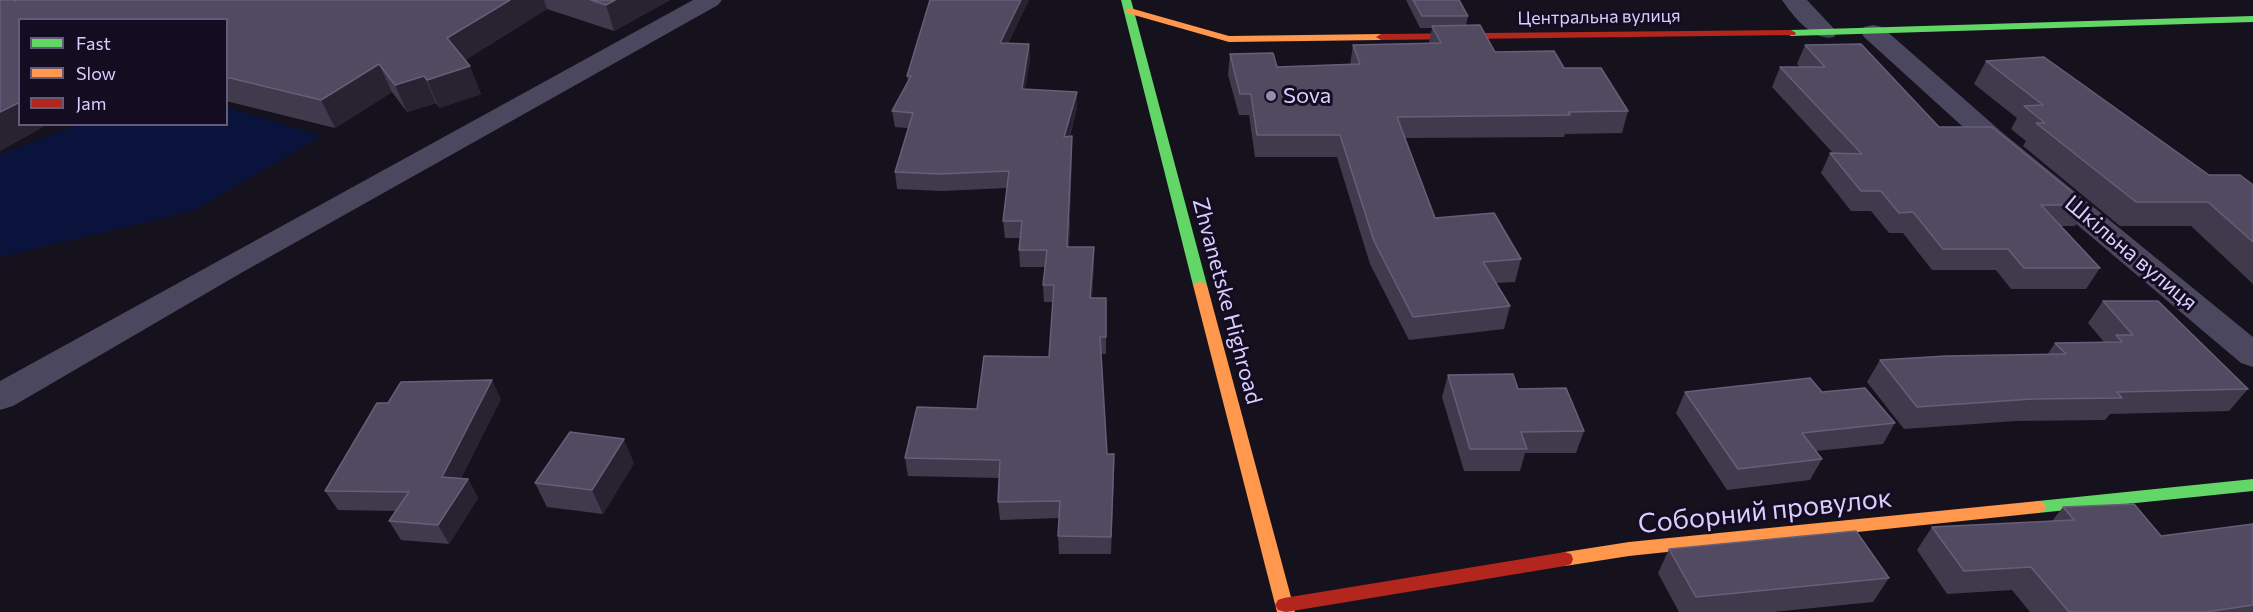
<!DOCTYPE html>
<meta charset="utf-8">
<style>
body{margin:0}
#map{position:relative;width:2253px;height:612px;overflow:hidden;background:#15121d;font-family:Commissioner,sans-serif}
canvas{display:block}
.legend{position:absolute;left:18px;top:18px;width:210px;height:108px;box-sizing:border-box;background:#140d21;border:2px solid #645a7a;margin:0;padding:8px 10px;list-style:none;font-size:18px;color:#dccdff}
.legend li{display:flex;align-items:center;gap:12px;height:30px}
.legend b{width:30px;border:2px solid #645a7a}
</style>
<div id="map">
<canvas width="2253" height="612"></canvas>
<ul class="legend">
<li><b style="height:8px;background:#63d668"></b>Fast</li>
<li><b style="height:8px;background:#ff974d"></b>Slow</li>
<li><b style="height:8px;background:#b3261e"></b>Jam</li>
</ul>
</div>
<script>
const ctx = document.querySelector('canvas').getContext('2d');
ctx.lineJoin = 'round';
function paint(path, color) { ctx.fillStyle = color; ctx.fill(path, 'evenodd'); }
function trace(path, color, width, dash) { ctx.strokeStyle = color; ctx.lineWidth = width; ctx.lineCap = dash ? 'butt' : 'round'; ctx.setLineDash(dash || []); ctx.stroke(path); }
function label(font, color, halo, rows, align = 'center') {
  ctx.font = font + ' Commissioner,sans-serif'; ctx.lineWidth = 6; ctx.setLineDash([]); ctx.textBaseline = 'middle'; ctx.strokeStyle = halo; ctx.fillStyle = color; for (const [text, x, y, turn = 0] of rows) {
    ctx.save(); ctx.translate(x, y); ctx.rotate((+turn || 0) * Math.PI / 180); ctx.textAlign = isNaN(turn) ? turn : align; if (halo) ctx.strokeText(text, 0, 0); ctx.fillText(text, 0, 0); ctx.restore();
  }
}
paint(new Path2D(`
 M 227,107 L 322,136 L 193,211 L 0,257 L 0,154 L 78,125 L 226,124 Z`), '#0a133b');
paint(new Path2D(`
 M 693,0 L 722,0 L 718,5 L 241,273 L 13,406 L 0,410 L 0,381 Z
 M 1782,0 L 1807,0 L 1837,32 L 1834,37 C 1813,42 1793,16 1782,0 Z
 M 1873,25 L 1882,27 L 2004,134 L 2253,337 L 2253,367 L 2241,363 L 1984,146 L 1864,37 L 1861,32 L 1864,27 Z`), '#4b475e');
paint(new Path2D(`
 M 1121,0 L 1131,0 L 1207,285 L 1205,288 L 1200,289 L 1193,285 Z
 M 2253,16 L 2253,22 L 1791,36 L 1786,33 L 1791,30 Z
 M 2253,479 L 2253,491 L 2038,513 L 2032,511 L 2030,507 L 2032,503 L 2038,501 Z`), '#63d668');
paint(new Path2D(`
 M 1130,8 L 1229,36 L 1381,34 L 1386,37 L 1381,40 L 1229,42 L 1127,13 L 1125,11 Z
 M 1200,281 L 1207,285 L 1295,612 L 1277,612 L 1193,285 Z
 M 2038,501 L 2044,503 L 2046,507 L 2044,511 L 2038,513 L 1629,556 L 1565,566 L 1559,564 L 1557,559 L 1559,554 L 1565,552 L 1629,542 Z`), '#ff974d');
paint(new Path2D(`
 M 1791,30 L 1796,33 L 1795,35 L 1381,40 L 1376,37 L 1381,34 Z
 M 1565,552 L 1571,554 L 1573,559 L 1571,564 L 1565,566 L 1286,612 L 1278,610 L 1275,605 L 1278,600 L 1284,598 Z`), '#b3261e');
paint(new Path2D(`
 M 17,0 L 670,0 L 614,31 L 547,9 L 465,60 L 481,94 L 439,108 L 436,103 L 407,112 L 392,92 L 335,128 L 226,101 L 226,20 L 20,20 L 20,124 L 48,124 L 0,151 L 15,1 Z
 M 930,0 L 1029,0 L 1008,43 L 1029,44 L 1030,59 L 1025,89 L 1077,108 L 1070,136 L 1072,136 L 1072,153 L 1069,247 L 1094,264 L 1092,298 L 1106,298 L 1106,354 L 1101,354 L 1107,454 L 1114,472 L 1111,554 L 1059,554 L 1058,536 L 1059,518 L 1000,520 L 998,502 L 999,478 L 908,476 L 905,458 L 977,409 L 1049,357 L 1053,302 L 1044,302 L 1043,285 L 1045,267 L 1020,267 L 1019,250 L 1020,238 L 1005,238 L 1003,221 L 1007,188 L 942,191 L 897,189 L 895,172 L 908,128 L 895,127 L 892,111 L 908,81 L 907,76 Z
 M 1406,0 L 1459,0 L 1468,16 L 1466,25 L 1495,52 L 1564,68 L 1628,111 L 1622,133 L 1565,134 L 1564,137 L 1405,138 L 1435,218 L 1521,259 L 1515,282 L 1496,283 L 1510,306 L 1504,329 L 1409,340 L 1370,264 L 1337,157 L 1255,157 L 1249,115 L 1239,115 L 1228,75 L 1230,54 L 1277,67 L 1350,65 L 1353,45 L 1429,43 L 1432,28 L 1420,28 Z
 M 1805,45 L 1939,127 L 2088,205 L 2075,226 L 2061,226 L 2100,268 L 2086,289 L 2011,289 L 1996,270 L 1932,270 L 1903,233 L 1889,233 L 1871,211 L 1851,211 L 1821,173 L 1830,153 L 1833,153 L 1772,87 L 1780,67 L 1800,67 L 1797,64 Z
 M 1986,61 L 2209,175 L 2253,185 L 2253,284 L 2191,226 L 2120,226 L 2023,146 L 2026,141 L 2011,129 L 2017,118 L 1974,84 Z
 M 2103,301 L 2248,389 L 2229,411 L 2110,414 L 2105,420 L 2016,421 L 1904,429 L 1867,382 L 1880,360 L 2047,355 L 2055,343 L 2104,342 L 2088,323 Z
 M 1448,375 L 1518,389 L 1584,431 L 1576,453 L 1525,453 L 1520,471 L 1464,471 L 1442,397 Z
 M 1685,392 L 1822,392 L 1895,423 L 1883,444 L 1816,451 L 1822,459 L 1810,480 L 1727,490 L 1676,413 Z
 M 501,399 L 461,478 L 468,479 L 478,498 L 449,544 L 401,540 L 389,521 L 396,511 L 338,510 L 325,491 Z
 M 634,463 L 603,514 L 547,507 L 535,483 Z
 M 2063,507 L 2161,536 L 2253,524 L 2253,612 L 2030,612 L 2012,590 L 1947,594 L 1917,550 L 1932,527 L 2052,521 Z
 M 1669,549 L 1889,578 L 1873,602 L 1773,612 L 1679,612 L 1658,573 Z`), '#413a4c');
paint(new Path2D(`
 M 510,0 L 544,0 L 547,9 L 458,65 L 447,38 Z
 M 615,0 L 670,0 L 614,31 L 606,5 Z
 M 1021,0 L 1029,0 L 1001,59 L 1000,43 Z
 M 1029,44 L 1030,59 L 1023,105 L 1022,89 Z
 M 379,64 L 392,92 L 335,128 L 321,100 Z
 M 470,66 L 481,94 L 439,108 L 427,80 Z
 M 424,76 L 436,103 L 407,112 L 395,85 Z
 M 1077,92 L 1077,108 L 1065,153 L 1064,137 Z
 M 20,102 L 20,124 L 48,124 L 0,151 L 0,112 Z
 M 1072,136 L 1072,153 L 1068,264 L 1067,247 Z
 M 1094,247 L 1094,264 L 1091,316 L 1090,298 Z
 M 492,380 L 501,399 L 452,496 L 442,477 Z
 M 624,439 L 634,463 L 603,514 L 592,490 Z
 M 1114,454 L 1114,472 L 1111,554 L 1111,537 Z
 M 468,479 L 478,498 L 449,544 L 438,525 Z`), '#282331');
const building = new Path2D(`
 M 0,0 L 14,0 L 15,1 L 17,0 L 510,0 L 447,38 L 470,66 L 427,80 L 424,76 L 395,85 L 379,64 L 321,100 L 226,77 L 226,20 L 20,20 L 20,102 L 0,112 Z
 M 591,0 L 615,0 L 606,5 Z
 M 930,0 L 1021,0 L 1000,43 L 1029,44 L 1022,89 L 1077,92 L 1064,137 L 1072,136 L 1067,247 L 1094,247 L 1090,298 L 1106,298 L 1106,337 L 1100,337 L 1107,454 L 1114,454 L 1111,537 L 1058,536 L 1060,501 L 998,502 L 1000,460 L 905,458 L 917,407 L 977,409 L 984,356 L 1049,357 L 1054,285 L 1043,285 L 1047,250 L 1019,250 L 1022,221 L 1003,221 L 1009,171 L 940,174 L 895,172 L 913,113 L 892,111 L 911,76 L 907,76 Z
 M 1413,0 L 1459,0 L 1468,16 L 1422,16 Z
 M 1480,25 L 1495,52 L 1554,51 L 1564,68 L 1601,68 L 1628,111 L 1568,112 L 1570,115 L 1397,117 L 1435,218 L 1494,213 L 1521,259 L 1483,262 L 1510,306 L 1413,317 L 1374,241 L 1340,135 L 1257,135 L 1251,94 L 1240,94 L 1230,54 L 1273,53 L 1277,67 L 1360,64 L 1353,45 L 1441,43 L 1432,26 Z
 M 1861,44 L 1939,127 L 1992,127 L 2088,205 L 2041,205 L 2100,268 L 2024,268 L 2008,249 L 1943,249 L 1913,212 L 1899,213 L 1881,191 L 1861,191 L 1830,153 L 1862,154 L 1780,67 L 1825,67 L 1805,45 Z
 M 2044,57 L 2209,175 L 2240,175 L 2253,185 L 2253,242 L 2208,202 L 2136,202 L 2036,123 L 2045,123 L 2024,106 L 2043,105 L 1986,61 Z
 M 2103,301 L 2158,301 L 2248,389 L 2117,392 L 2122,398 L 2032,399 L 1917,407 L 1880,360 L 1946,356 L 2066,354 L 2055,343 L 2122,342 L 2116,335 L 2133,335 Z
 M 1513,374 L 1518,389 L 1566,388 L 1584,431 L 1521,432 L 1527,449 L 1470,449 L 1448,375 Z
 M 1810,378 L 1822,392 L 1865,388 L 1895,423 L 1802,433 L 1822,459 L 1738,469 L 1685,392 Z
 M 492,380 L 442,477 L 468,479 L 438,525 L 389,521 L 409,492 L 325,491 L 377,403 L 388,403 L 401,382 Z
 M 570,432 L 624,439 L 592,490 L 535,483 Z
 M 2134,504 L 2161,536 L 2253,524 L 2253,605 L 2206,612 L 2069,612 L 2031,567 L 1964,571 L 1932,527 L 2074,520 L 2063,507 Z
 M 1856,531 L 1889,578 L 1696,597 L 1669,549 Z`);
paint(building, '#514a60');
trace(building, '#675e79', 1.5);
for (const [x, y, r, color] of [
 [1271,96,6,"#968cb0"]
]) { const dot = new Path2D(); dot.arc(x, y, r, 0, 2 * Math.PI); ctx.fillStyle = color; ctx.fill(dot); trace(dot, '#140d21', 2); }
label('18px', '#dccdff', '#140d21', [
 ["Центральна вулиця",1599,17,-1]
]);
label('22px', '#dccdff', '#140d21', [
 ["Sova",1283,96]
], 'left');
label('22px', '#dccdff', '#140d21', [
 ["Шкільна вулиця",2131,253,40],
 ["Zhvanetske Highroad",1227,301,75]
]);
label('27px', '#dccdff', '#140d21', [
 ["Соборний провулок",1765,511,-6]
]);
</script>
